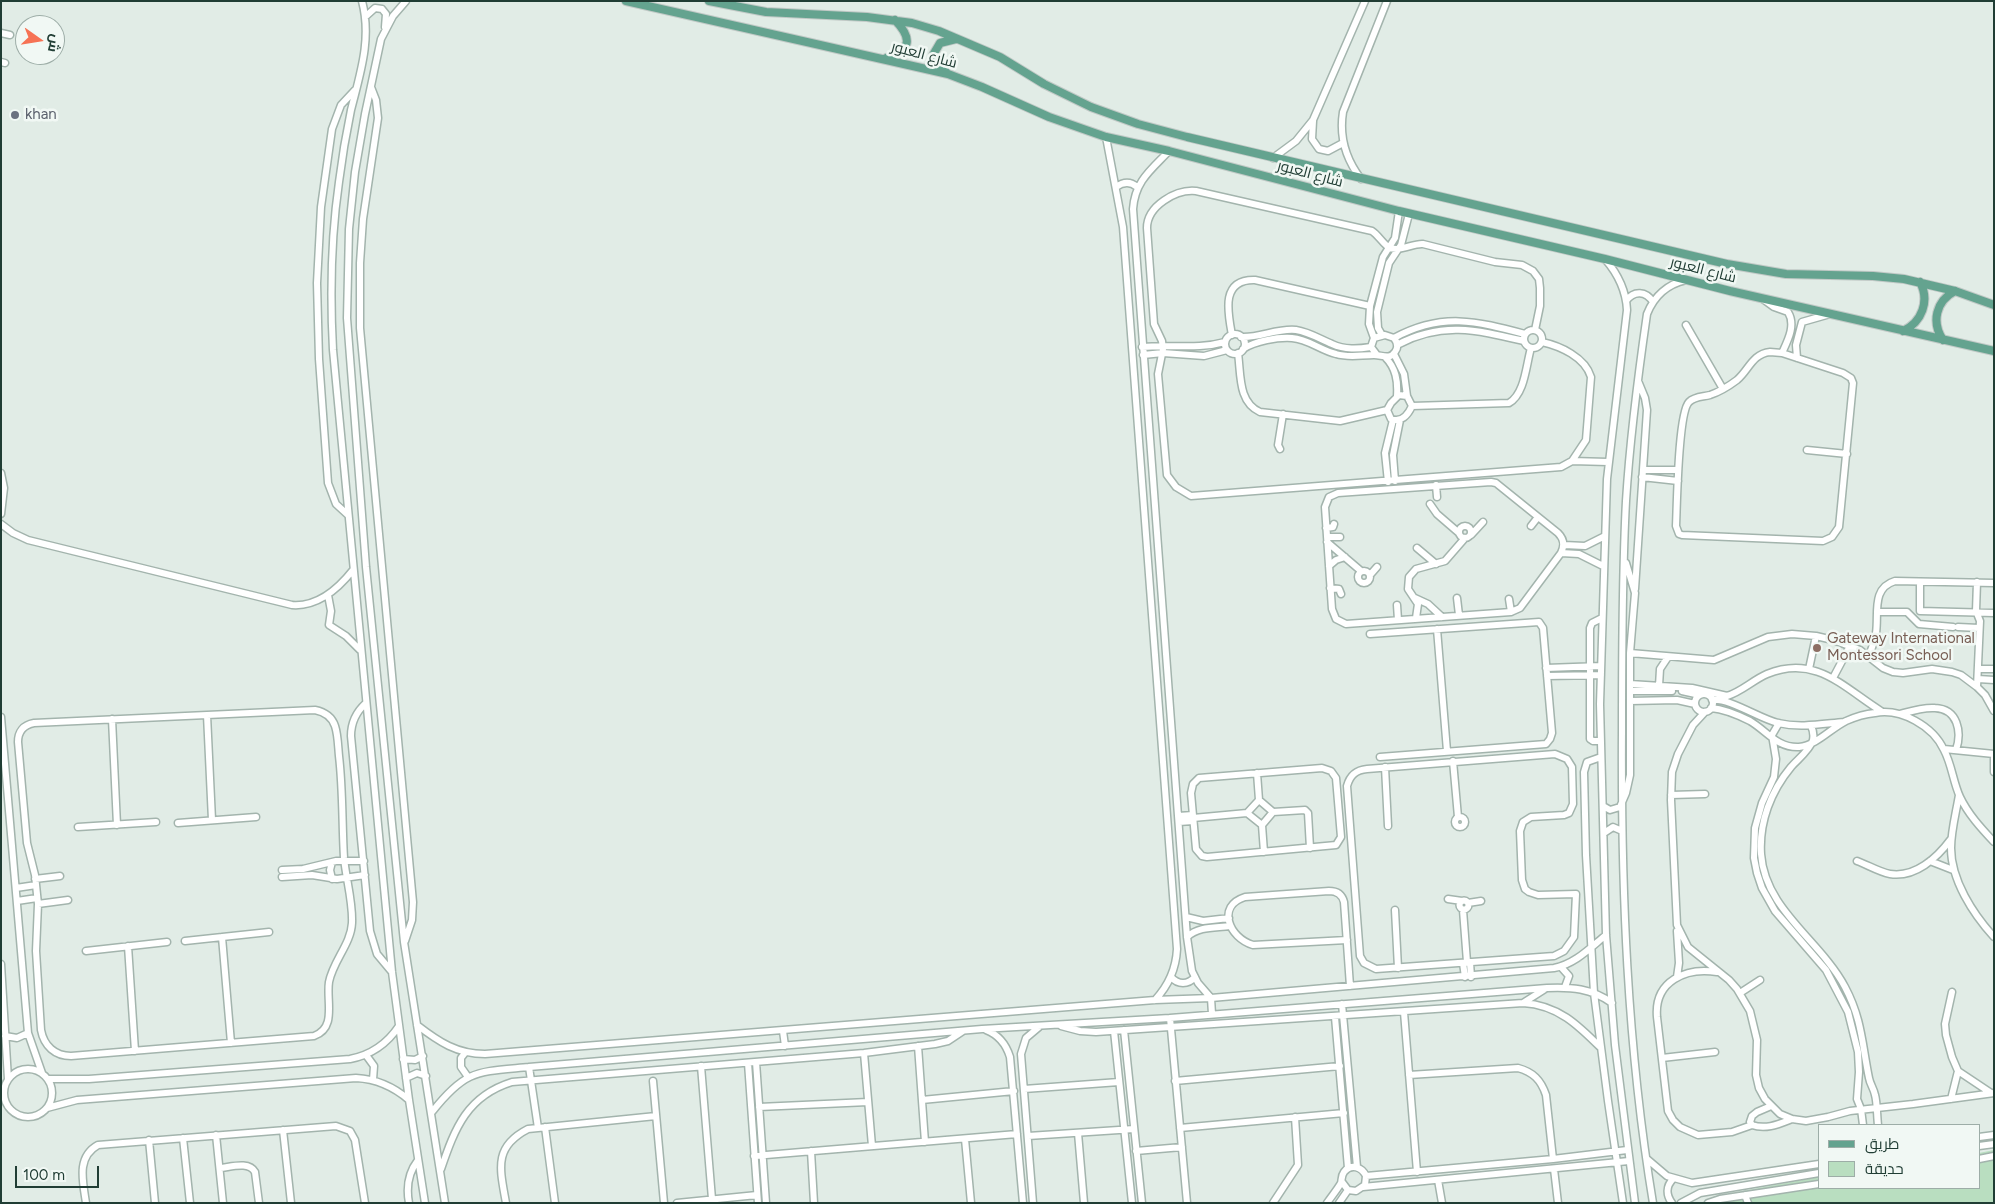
<!DOCTYPE html>
<meta charset="utf-8">
<style>
body{margin:0}
#map{position:relative;width:1995px;height:1204px;overflow:hidden;background:#e1ece6;font-family:Figtree,Cairo,sans-serif}
canvas{display:block}
.frame{position:absolute;inset:0;border:2px solid #203d34;pointer-events:none}
.legend{position:absolute;left:1818px;top:1124px;width:162px;height:65px;box-sizing:border-box;background:#f1f8f4;border:1px solid #9dada7;margin:0;padding:6px 9px;list-style:none;font-size:15px;color:#203d34}
.legend li{display:flex;align-items:center;gap:10px;height:25px}
.legend b{width:25px;border:1px solid #9dada7}
.north{position:absolute;left:15px;top:15px;width:50px;height:50px;box-sizing:border-box;background:#f1f8f4;border:1px solid #9dada7;border-radius:50%;rotate:103deg;font-size:14px;font-weight:700;line-height:20px;text-align:center;color:#203d34}
.north::after{content:'';display:block;margin:auto;width:18px;height:22px;background:#f67254;clip-path:polygon(50% 0,100% 100%,50% 72%,0 100%)}
.scale{position:absolute;left:15px;top:1166px;width:84px;height:22px;box-sizing:border-box;border:2px solid #203d34;border-top:0;padding-left:6px;font-size:15px;line-height:18px;white-space:nowrap;color:#203d34;-webkit-text-stroke:4px #f1f8f4;paint-order:stroke}
</style>
<div id="map">
<canvas width="1995" height="1204"></canvas>
<div class="frame"></div>
<ul class="legend">
<li><b style="height:6px;background:#64a38f"></b>طريق</li>
<li><b style="height:14px;background:#b9dec0"></b>حديقة</li>
</ul>
<div class="north">ش</div>
<div class="scale">100 m</div>
</div>
<script>
const ctx = document.querySelector('canvas').getContext('2d');
ctx.lineJoin = 'round';
function paint(path, color) { ctx.fillStyle = color; ctx.fill(path, 'evenodd'); }
function trace(path, color, width, dash) { ctx.strokeStyle = color; ctx.lineWidth = width; ctx.lineCap = dash ? 'butt' : 'round'; ctx.setLineDash(dash || []); ctx.stroke(path); }
function label(font, color, halo, rows, align = 'center') {
  ctx.font = font + ' Figtree,Cairo,sans-serif'; ctx.lineWidth = 5; ctx.setLineDash([]); ctx.textBaseline = 'middle'; ctx.strokeStyle = halo; ctx.fillStyle = color; for (const [text, x, y, turn = 0] of rows) {
    ctx.save(); ctx.translate(x, y); ctx.rotate((+turn || 0) * Math.PI / 180); ctx.textAlign = isNaN(turn) ? turn : align; if (halo) ctx.strokeText(text, 0, 0); ctx.fillText(text, 0, 0); ctx.restore();
  }
}
paint(new Path2D(`
 M 1994,1150 L 1994,1203 L 1701,1203 L 1715,1196 L 1819,1177 L 1819,1188 L 1979,1188 L 1979,1153 Z`), '#b9dec0');
const minor = new Path2D(`
 M 362,1 C 372,39 360,74 351,110 C 346,134 342,158 339,182 C 331,237 330,294 333,350 L 392,972 L 409,1100 L 425,1203
 M 406,1 L 393,16 L 381,39 L 365,114 L 355,172 L 349,229 L 347,318 L 366,567 L 404,942 L 445,1203
 M 365,17 L 375,8 L 382,9 L 386,14 L 385,27
 M 1,33 L 10,35
 M 1,62 L 5,63
 M 371,87 L 376,100 L 378,118 L 363,219 L 360,263 L 360,328 L 413,902 L 412,920 L 405,941
 M 1313,121 L 1312,139 L 1319,149 L 1328,151 L 1343,143
 M 1106,137 L 1123,227 L 1177,949 C 1176,969 1169,985 1155,1000
 M 1169,151 C 1151,170 1135,181 1133,209 L 1187,937 L 1192,971 L 1198,983 L 1211,998 L 1212,1014
 M 1273,158 L 1296,141 L 1313,120 L 1365,1
 M 1361,179 C 1345,158 1339,137 1343,112 L 1387,1
 M 1116,187 C 1123,182 1130,181 1137,187
 M 1605,259 C 1618,274 1626,290 1627,310 L 1607,479 L 1600,704 L 1606,935 L 1615,1045 L 1635,1203
 M 1763,299 L 1774,307 L 1788,312 C 1796,325 1788,340 1782,353
 M 1626,301 C 1634,290 1646,291 1653,302
 M 1686,325 L 1723,389
 M1524 339a9 9 0 1 1 18 0a9 9 0 1 1-18 0Z
 M 1535,330 L 1540,306 L 1540,288 L 1539,279 L 1533,271 L 1522,265 L 1495,262 L 1423,244 C 1412,243 1397,254 1387,246 C 1381,241 1378,235 1372,231 L 1196,191 C 1176,189 1147,206 1147,228 L 1154,324 L 1162,341 L 1163,349 L 1158,374 L 1167,475 L 1176,487 L 1191,496 L 1561,467 L 1572,461 L 1586,440 L 1591,377 C 1585,357 1560,346 1542,342
 M1225 344a10 10 0 1 1 20 0a10 10 0 1 1-20 0Z
 M 1232,335 C 1228,313 1220,279 1255,280 L 1370,306
 M 1382,335 L 1378,328 L 1377,312 L 1389,263 L 1401,245 L 1409,214
 M 1241,337 C 1260,338 1277,328 1296,330 C 1309,332 1320,339 1332,344 C 1345,350 1358,349 1371,347
 M 1374,338 L 1369,324 L 1370,306 L 1383,257 L 1395,238 L 1399,211
 M 1394,338 C 1442,312 1476,321 1525,334
 M 1397,345 C 1442,321 1477,330 1524,341
 M 1142,347 C 1172,344 1196,350 1225,342
 M 1243,349 C 1255,341 1278,337 1292,338 C 1308,339 1320,350 1336,354 C 1349,358 1361,355 1374,355 C 1382,355 1390,360 1395,352 C 1399,347 1397,342 1394,338 L 1385,335 L 1374,338 L 1371,347 L 1377,355
 M 1770,352 L 1782,353 L 1843,373 L 1851,378 L 1853,383 L 1839,527 L 1832,537 L 1823,541 L 1682,535 L 1679,534 L 1676,526 C 1677,506 1678,413 1689,402 C 1695,396 1703,397 1710,395 C 1719,392 1729,386 1737,380 C 1749,370 1752,354 1770,352 Z
 M 1238,353 C 1241,375 1238,402 1260,412 L 1340,421 L 1387,410
 M 1394,354 L 1404,374 L 1407,396 L 1412,406 C 1408,415 1401,423 1391,419 L 1387,410 L 1391,403 L 1399,395 L 1407,396
 M 1143,355 L 1163,353 L 1204,356 L 1227,350
 M 1385,357 C 1396,368 1398,381 1397,396
 M 1797,358 L 1796,345 L 1802,322 L 1830,314
 M 1412,406 L 1509,403 C 1525,394 1526,365 1531,348
 M 1280,449 L 1278,445 L 1283,414
 M 1807,450 L 1847,454
 M 1572,461 L 1608,462
 M 1643,470 L 1678,470
 M 1,473 L 4,488 L 1,514
 M 1642,477 L 1678,481
 M 1395,481 L 1393,455 L 1400,420
 M 1388,482 L 1385,453 L 1393,420
 M 1491,482 L 1496,483 L 1558,533 C 1564,539 1565,545 1561,553 L 1520,608 L 1511,612 L 1346,624 L 1336,619 L 1332,609 L 1325,507 L 1329,497 L 1338,493 Z
 M 1436,485 L 1437,497
 M 1430,504 L 1437,514 L 1459,533
 M 348,515 L 336,504 L 328,483 L 319,359 L 317,283 L 321,207 L 332,129 L 341,105 L 355,90
 M 1,524 L 13,533 L 28,540 L 292,605 C 318,607 338,589 353,570
 M1459 532a6 6 0 1 1 12 0a6 6 0 1 1-12 0Z
 M 1531,526 L 1538,517
 M 1326,528 L 1333,527 L 1334,524
 M 1471,535 L 1483,522
 M 1327,537 L 1340,537
 M 1327,542 L 1361,571
 M 1564,545 L 1585,546 L 1605,536
 M 1417,548 L 1436,564
 M 1561,553 L 1579,554 L 1603,566
 M 1329,566 L 1336,560 L 1345,557
 M1358 577a6 6 0 1 1 12 0a6 6 0 1 1-12 0Z
 M 1370,575 L 1377,567
 M 1920,582 L 1920,611 L 1994,613
 M 1977,582 L 1976,611 L 1980,621 L 1977,687
 M 1330,588 L 1339,589 L 1341,594
 M 1635,589 L 1647,410 L 1645,398 L 1638,381
 M 328,595 L 331,611 L 329,625 L 346,636 L 360,650
 M 1415,598 L 1428,604 L 1442,617
 M 1457,598 L 1459,615
 M 1509,599 L 1511,612
 M 1397,605 L 1398,620
 M 1877,612 L 1907,612 L 1919,624 L 1953,627
 M 1416,618 L 1418,604 L 1408,589 L 1409,577 L 1416,569 L 1445,561 L 1465,538
 M 1958,627 L 1979,628
 M 1437,629 L 1447,751
 M 1370,634 L 1539,622 L 1543,628 L 1552,733 L 1550,739 L 1546,744 L 1380,757
 M 1630,653 L 1714,660 L 1768,637 L 1792,634 L 1816,636 L 1833,640 L 1860,650 L 1883,668 L 1893,672 L 1903,673 L 1932,669 L 1952,672 L 1961,675 L 1977,687 L 1985,695 L 1994,711
 M 1869,655 C 1872,648 1875,641 1876,633 C 1879,614 1871,588 1895,581 L 1994,583
 M 1546,668 L 1601,666
 M 1809,669 L 1816,636
 M 1978,669 L 1994,669
 M 1547,676 L 1601,675
 M 1833,678 L 1850,646
 M 1978,679 L 1994,680
 M 1630,684 L 1692,688 L 1727,696 C 1741,692 1753,680 1767,674 C 1816,654 1844,688 1881,711
 M 1659,686 L 1660,669 L 1668,657
 M 1630,691 L 1672,691
 M 1682,691 L 1700,695
 M1695 703a9 9 0 1 1 18 0a9 9 0 1 1-18 0Z
 M 1712,700 C 1730,698 1758,718 1778,723 C 1800,728 1821,724 1844,722
 M 1630,701 L 1677,700 L 1695,704
 M 366,703 C 356,712 351,723 351,736 L 370,931 L 377,954 L 392,972
 M 1711,708 C 1724,709 1738,715 1750,721 C 1767,731 1777,748 1799,747 C 1817,745 1830,729 1846,721 C 1855,717 1865,714 1875,713 C 1901,708 1933,726 1944,750 C 1952,765 1953,782 1960,797 C 1968,814 1981,828 1994,842
 M 315,710 C 325,712 332,717 335,726 C 338,735 338,746 339,756 C 343,790 342,824 344,858 C 346,879 353,902 352,923 C 351,944 333,961 329,982 C 326,1001 337,1028 314,1036 L 71,1056 C 55,1056 44,1046 41,1030 L 36,951 L 38,904 L 35,875 L 27,843 L 18,742 C 18,732 23,725 34,723 Z
 M 1705,712 L 1693,725 L 1678,754 L 1672,772 L 1671,800 L 1677,925 L 1688,947 L 1729,980 L 1737,989 L 1750,1011 L 1757,1040 L 1756,1075 L 1759,1088 L 1765,1099 L 1780,1114 L 1792,1119 L 1806,1121 L 1828,1117 L 1850,1111 L 1913,1104 L 1994,1093
 M 1900,714 C 1911,711 1924,707 1935,708 C 1958,709 1962,732 1956,750
 M 207,715 L 212,820
 M 1,717 L 28,1033 L 42,1073
 M 112,719 L 117,825
 M 1779,723 L 1772,735 L 1776,759 L 1774,777 L 1762,803 L 1755,828 L 1754,858 L 1757,873 L 1762,888 L 1775,911 L 1826,970 L 1848,1012 L 1858,1052 L 1859,1072 L 1857,1099 L 1861,1109 L 1863,1125
 M 1811,726 C 1813,730 1814,735 1813,740 C 1810,750 1798,759 1791,767 C 1771,791 1759,822 1761,854 C 1765,910 1820,940 1845,987 C 1862,1019 1862,1044 1869,1078 C 1870,1084 1874,1089 1875,1095 C 1877,1101 1877,1117 1878,1125
 M 1601,741 L 1593,741 L 1590,739 L 1590,628 L 1592,623 L 1602,618
 M 1944,749 L 1994,754
 M 1555,754 L 1567,759 L 1572,767 L 1573,804 L 1569,813 L 1564,815 L 1531,817 L 1523,822 L 1520,831 L 1522,880 L 1525,889 L 1529,892 L 1538,895 L 1576,894 L 1574,937 L 1564,951 L 1554,956 L 1376,969 L 1364,963 L 1360,956 L 1347,786 C 1350,775 1356,770 1367,769 Z
 M 1601,757 L 1587,762 L 1584,772 L 1586,855 L 1594,993 L 1608,1101 L 1623,1203
 M 1994,758 L 1994,772
 M 1453,761 L 1458,817
 M 1385,767 L 1388,826
 M 1322,768 L 1331,771 L 1336,778 L 1341,837 L 1336,845 L 1207,857 L 1202,856 L 1196,849 L 1191,793 L 1193,784 L 1199,778 Z
 M 1257,773 L 1259,800
 M 1671,795 L 1705,794
 M 1959,795 C 1956,813 1951,831 1951,848 C 1951,880 1973,914 1994,937
 M 1603,806 L 1610,810 L 1620,807 L 1626,793 L 1630,775 L 1630,653 L 1635,593 L 1626,563
 M 1273,812 L 1259,800 L 1247,813 L 1262,825 L 1273,812 L 1305,810 L 1308,813 L 1310,848
 M 1178,816 L 1193,815
 M1455 822a5 5 0 1 1 10 0a5 5 0 1 1-10 0Z
 M 1193,818 L 1247,813
 M 1179,822 L 1193,821
 M 178,823 L 256,817
 M 1262,825 L 1264,852
 M 78,827 L 156,822
 M 1604,833 L 1613,827 L 1622,831
 M 1857,861 C 1868,865 1879,872 1890,874 C 1915,878 1937,858 1951,839
 M 1930,861 L 1953,870
 M 332,862 L 330,870 L 332,879
 M 282,870 L 303,869 L 336,861 L 364,861
 M 282,877 L 312,875 L 337,879 L 365,875
 M 35,879 L 60,876
 M 16,888 L 36,885
 M 1448,899 L 1462,901
 M1459.5 905a4.5 4.5 0 1 1 9 0a4.5 4.5 0 1 1-9 0Z
 M 17,901 L 37,898
 M 1468,903 L 1481,901
 M 38,904 L 68,900
 M 1395,910 L 1398,968
 M 1463,910 L 1467,962
 M 1186,917 L 1203,921 L 1229,918
 M 222,937 L 231,1043
 M 1187,937 C 1199,926 1215,928 1230,926
 M 1347,940 L 1253,945 C 1229,938 1216,906 1245,897 L 1329,891 C 1337,891 1342,894 1344,902 C 1346,930 1348,958 1350,986
 M 185,941 L 269,932
 M 128,946 L 135,1051
 M 86,951 L 167,942
 M 1470,962 L 1471,977
 M 1463,963 L 1465,977
 M 1,964 L 8,1079
 M 1561,967 L 1569,976 L 1565,987
 M 1717,972 C 1686,967 1654,981 1657,1017 L 1668,1111 L 1673,1120 L 1680,1127 L 1698,1135 L 1732,1132 L 1752,1125
 M 1171,977 C 1178,985 1188,985 1195,977
 M 1677,977 L 1679,963 L 1677,931
 M 1952,992 L 1945,1024 L 1946,1035 L 1952,1057 L 1958,1071 L 1991,1093
 M 1740,993 L 1760,980
 M 1523,1003 L 1545,989
 M 1342,1004 L 1357,1167
 M 1404,1012 L 1417,1172
 M 1335,1017 L 1348,1168
 M 1170,1018 L 1187,1203
 M 417,1025 C 439,1042 457,1054 485,1054 L 1155,1000 L 1211,998 L 1554,968 C 1575,964 1590,948 1606,935
 M 1061,1026 L 1080,1031 L 1096,1032 L 1523,1003 C 1558,1005 1578,1025 1601,1048
 M 986,1030 C 999,1035 1006,1044 1010,1057 L 1023,1203
 M 1124,1030 L 1142,1203
 M 783,1031 L 785,1046
 M 1114,1031 L 1132,1203
 M 5,1036 L 17,1038 L 28,1033
 M 918,1046 L 925,1142
 M 465,1053 L 461,1058 L 461,1067 L 468,1077
 M 864,1053 L 872,1146
 M 366,1055 L 374,1066 L 373,1080
 M 1662,1058 L 1715,1052
 M 403,1059 L 415,1060 L 423,1056
 M 756,1062 L 766,1203
 M 748,1063 L 758,1203
 M 701,1066 L 712,1199
 M 529,1067 L 538,1128
 M4 1093a24 24 0 1 1 48 0a24 24 0 1 1-48 0Z
 M 1409,1075 L 1518,1068 C 1533,1072 1541,1080 1546,1095 L 1553,1159
 M 406,1078 L 417,1073 L 426,1076
 M 48,1079 L 89,1079 L 350,1059 C 371,1055 387,1044 399,1026
 M 653,1081 L 664,1203
 M 1175,1081 L 1340,1066
 M 1024,1089 L 1119,1082
 M 1951,1099 L 1958,1071
 M 922,1100 L 1014,1091
 M 1771,1106 L 1757,1112 L 1752,1116 L 1750,1122 L 1752,1125 C 1766,1130 1779,1124 1792,1119
 M 759,1107 L 868,1102
 M 47,1108 L 77,1100 L 356,1078 C 377,1079 394,1087 409,1100
 M 432,1112 C 466,1069 477,1072 529,1067 L 982,1029 L 1170,1018 L 1547,988 C 1571,987 1591,988 1612,1003
 M 545,1127 L 555,1203
 M 1180,1128 L 1344,1113
 M 283,1130 L 291,1203
 M 1078,1133 L 1084,1203
 M 216,1135 L 223,1203
 M 1028,1136 L 1134,1129
 M 1979,1137 L 1994,1135
 M 183,1138 L 190,1203
 M 965,1139 L 971,1203
 M 149,1140 L 155,1203
 M 1979,1146 L 1994,1144
 M 811,1151 L 814,1203
 M 1136,1151 L 1182,1147
 M 754,1156 L 1017,1134
 M 1647,1159 L 1667,1176 L 1692,1183 L 1819,1164
 M 1979,1159 L 1994,1156
 M 220,1168 C 231,1167 249,1161 255,1172 L 259,1203
 M 441,1169 C 455,1128 467,1096 512,1082 L 864,1053 L 935,1044 L 948,1041 L 963,1031
 M 1554,1169 L 1558,1203
 M 1366,1176 L 1553,1159 L 1627,1150
 M 1438,1180 L 1442,1203
 M 1363,1187 L 1629,1161
 M 1745,1195 L 1748,1203
 M 86,1203 C 83,1182 76,1157 98,1145 L 336,1126 L 350,1131 L 355,1140 L 365,1203
 M 409,1203 C 406,1187 408,1173 418,1160
 M 506,1203 C 500,1169 493,1147 528,1129 L 656,1116
 M 677,1203 L 757,1195
 M 1033,1203 L 1021,1054 L 1026,1038 L 1039,1027
 M 1273,1203 L 1298,1165 L 1295,1117
 M 1327,1203 C 1331,1197 1337,1190 1341,1183 C 1342,1180 1341,1176 1344,1172 C 1351,1163 1362,1167 1366,1176 L 1365,1185 L 1356,1191 L 1348,1190 L 1342,1182
 M 1339,1203 L 1348,1190
 M 1653,1203 C 1627,1046 1621,888 1622,729 C 1622,653 1622,577 1626,501 C 1630,438 1638,376 1647,314 C 1654,296 1668,284 1686,280
 M 1672,1203 C 1666,1195 1666,1186 1673,1179
 M 1681,1203 L 1700,1193 L 1819,1173
 M 1708,1203 L 1720,1199 L 1819,1184`);
const major = new Path2D(`
 M 626,1 L 948,74 L 982,87 L 1049,117 L 1106,137 L 1169,151 L 1399,211 L 1605,259 L 1730,291 L 1994,351
 M 709,1 L 766,12 L 867,17 L 912,23 L 939,31 L 1000,57 L 1044,84 L 1091,107 L 1138,124 L 1187,137 L 1727,264 L 1786,274 L 1873,276 L 1904,279 L 1955,291 L 1994,305
 M 886,58 C 911,50 913,39 895,20
 M 946,72 L 936,65 L 933,55 L 940,43 L 956,39
 M 1903,331 C 1922,322 1930,301 1920,282
 M 1943,340 C 1931,322 1936,301 1955,291`);
trace(minor, '#a3b4ad', 9);
trace(major, '#c1c9c6', 10);
trace(minor, '#fff', 6);
trace(major, '#64a38f', 8);
for (const [x, y, r, color] of [
 [15,115,5,"#6b7280"],
 [1817,648,5,"#8d6e63"]
]) { const dot = new Path2D(); dot.arc(x, y, r, 0, 2 * Math.PI); ctx.fillStyle = color; ctx.fill(dot); trace(dot, '#f1f8f4', 2); }
label('15px', '#203d34', '#f1f8f4', [
 ["شارع العبور",924,55,15],
 ["شارع العبور",1310,174,15],
 ["شارع العبور",1703,270,14]
]);
label('15px', '#5b616d', '#f1f8f4', [
 ["khan",25,115]
], 'left');
label('15px', '#785e54', '#f1f8f4', [
 ["Gateway International",1827,639],
 ["Montessori School",1827,656]
], 'left');
</script>
